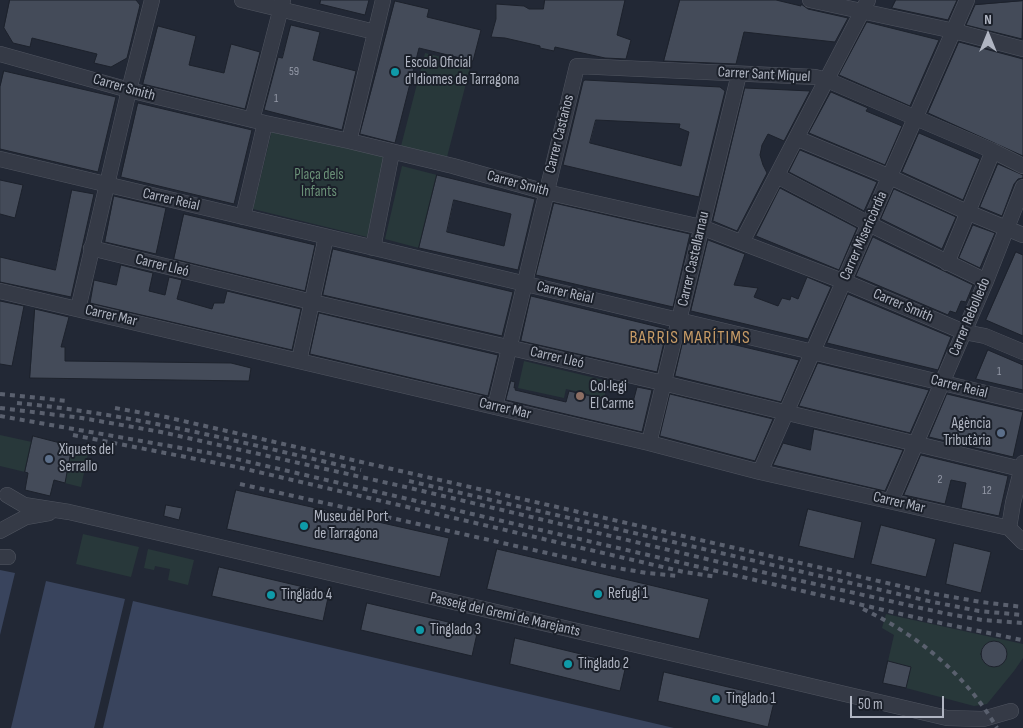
<!DOCTYPE html>
<meta charset="utf-8">
<style>
body{margin:0}
#map{position:relative;width:1023px;height:728px;overflow:hidden;background:#222835;font-family:"Sofia Sans Condensed",sans-serif}
canvas{display:block}
.north{position:absolute;left:963px;top:10px;width:50px;height:50px;-webkit-text-stroke:4px #1b202a;paint-order:stroke;rotate:0deg;font-size:14px;font-weight:700;line-height:20px;text-align:center;color:#b0b5c2}
.north::after{content:'';display:block;margin:auto;width:18px;height:22px;background:#b0b5c2;clip-path:polygon(50% 0,100% 100%,50% 72%,0 100%)}
.scale{position:absolute;left:850px;top:696px;width:94px;height:22px;box-sizing:border-box;border:2px solid #b0b5c2;border-top:0;padding-left:6px;font-size:15px;line-height:18px;white-space:nowrap;color:#b0b5c2;-webkit-text-stroke:4px #1b202a;paint-order:stroke}
</style>
<div id="map">
<canvas width="1023" height="728"></canvas>
<div class="north">N</div>
<div class="scale">50 m</div>
</div>
<script>
const ctx = document.querySelector('canvas').getContext('2d');
ctx.lineJoin = 'round';
function paint(path, color) { ctx.fillStyle = color; ctx.fill(path, 'evenodd'); }
function trace(path, color, width, dash) { ctx.strokeStyle = color; ctx.lineWidth = width; ctx.lineCap = dash ? 'butt' : 'round'; ctx.setLineDash(dash || []); ctx.stroke(path); }
function label(font, color, halo, rows, align = 'center') {
  ctx.font = font + ' "Sofia Sans Condensed",sans-serif'; ctx.lineWidth = 4; ctx.setLineDash([]); ctx.textBaseline = 'middle'; ctx.strokeStyle = halo; ctx.fillStyle = color; for (const [text, x, y, turn = 0] of rows) {
    ctx.save(); ctx.translate(x, y); ctx.rotate((+turn || 0) * Math.PI / 180); ctx.textAlign = isNaN(turn) ? turn : align; if (halo) ctx.strokeText(text, 0, 0); ctx.fillText(text, 0, 0); ctx.restore();
  }
}
paint(new Path2D(`
 M 425,53 L 471,64 L 447,157 L 401,146 Z
 M 272,130 L 386,157 L 367,237 L 253,209 Z
 M 402,166 L 437,175 L 419,248 L 385,239 Z
 M 524,361 L 608,381 L 604,398 L 566,389 L 564,398 L 518,388 Z
 M 0,435 L 32,442 L 25,472 L 0,466 Z
 M 71,451 L 88,454 L 81,487 L 65,483 Z
 M 83,534 L 139,547 L 131,577 L 76,564 Z
 M 148,549 L 194,560 L 188,585 L 168,580 L 170,569 L 155,566 L 154,570 L 144,568 Z
 M 886,614 L 1023,644 L 1023,658 L 1014,671 L 987,704 L 974,706 L 906,688 L 911,667 L 888,661 L 894,635 L 882,628 Z`), '#28383a');
paint(new Path2D(`
 M 0,570 L 15,573 L 0,635 Z
 M 46,581 L 125,599 L 94,728 L 11,728 Z
 M 133,601 L 674,728 L 103,728 Z`), '#39445d');
const building = new Path2D(`
 M 10,0 L 136,0 L 140,5 L 127,58 L 111,67 L 94,63 L 97,54 L 32,38 L 30,47 L 13,43 L 4,28 Z
 M 321,0 L 369,0 L 365,15 L 320,4 Z
 M 545,0 L 625,0 L 617,35 L 631,40 L 626,59 L 605,58 L 555,47 L 554,51 L 540,48 L 540,46 L 505,38 L 491,37 L 496,19 L 496,4 L 524,6 L 529,9 L 543,9 Z
 M 680,0 L 776,0 L 801,6 L 801,4 L 808,9 L 848,18 L 835,42 L 744,32 L 736,64 L 664,61 Z
 M 896,0 L 957,0 L 948,20 L 892,8 Z
 M 395,1 L 429,9 L 427,17 L 481,30 L 473,61 L 419,48 L 395,143 L 360,134 Z
 M 1023,1 L 1022,39 L 966,25 L 975,5 Z
 M 867,22 L 939,40 L 910,106 L 839,75 Z
 M 291,25 L 320,32 L 313,60 L 356,71 L 342,130 L 264,110 L 278,57 L 282,58 Z
 M 158,26 L 196,36 L 189,65 L 224,73 L 231,44 L 260,52 L 245,109 L 143,84 Z
 M 959,42 L 1023,59 L 1023,156 L 928,113 Z
 M 4,71 L 116,97 L 98,172 L 0,149 L 0,87 Z
 M 585,80 L 720,87 L 725,91 L 699,197 L 563,165 L 583,82 ZM 596,120 L 680,124 L 679,128 L 689,132 L 681,166 L 590,143 Z
 M 745,88 L 810,91 L 784,141 L 768,134 L 762,145 L 760,155 L 763,165 L 767,173 L 737,231 L 713,221 Z
 M 831,92 L 868,108 L 866,111 L 902,126 L 885,165 L 809,133 Z
 M 138,103 L 252,130 L 234,204 L 121,177 Z
 M 919,133 L 980,159 L 963,200 L 902,172 Z
 M 800,150 L 877,182 L 864,211 L 789,172 Z
 M 998,164 L 1023,175 L 1023,178 L 1018,179 L 1014,184 L 1002,216 L 980,207 Z
 M 437,175 L 535,199 L 518,270 L 419,248 ZM 454,200 L 511,214 L 504,246 L 447,232 Z
 M 0,180 L 23,185 L 15,218 L 0,214 Z
 M 780,188 L 857,228 L 839,270 L 756,236 Z
 M 894,189 L 956,217 L 942,249 L 881,219 Z
 M 72,190 L 94,194 L 71,297 L 0,282 L 0,257 L 55,270 Z
 M 114,196 L 166,208 L 156,254 L 105,242 Z
 M 554,203 L 690,234 L 673,307 L 536,275 Z
 M 184,214 L 315,245 L 305,291 L 174,259 Z
 M 973,225 L 995,233 L 980,268 L 959,258 Z
 M 873,237 L 973,285 L 966,302 L 961,301 L 956,313 L 950,311 L 948,315 L 856,276 Z
 M 708,240 L 745,254 L 734,285 L 758,288 L 754,297 L 778,306 L 782,298 L 790,300 L 791,296 L 798,299 L 807,277 L 831,287 L 808,339 L 691,311 Z
 M 333,249 L 513,292 L 502,336 L 323,295 Z
 M 1016,252 L 1023,255 L 1023,336 L 986,320 Z
 M 121,265 L 153,273 L 149,291 L 165,295 L 169,277 L 182,280 L 177,299 L 212,309 L 214,303 L 224,303 L 227,291 L 301,309 L 292,350 L 90,303 L 94,280 L 116,285 Z
 M 848,294 L 951,337 L 938,370 L 827,343 Z
 M 531,296 L 667,329 L 657,372 L 521,341 Z
 M 0,301 L 24,306 L 12,366 L 0,364 Z
 M 35,309 L 69,317 L 61,347 L 65,347 L 65,361 L 231,363 L 251,368 L 249,381 L 30,378 Z
 M 319,313 L 498,355 L 488,396 L 310,354 Z
 M 685,333 L 799,360 L 781,402 L 675,376 Z
 M 988,350 L 1023,365 L 1023,390 L 976,379 Z
 M 818,363 L 929,390 L 910,433 L 799,406 Z
 M 511,381 L 515,382 L 514,388 L 516,388 L 515,390 L 566,402 L 569,391 L 632,406 L 637,387 L 652,390 L 642,432 L 506,400 Z
 M 670,394 L 773,419 L 755,461 L 660,436 Z
 M 947,394 L 1023,412 L 1013,457 L 929,437 Z
 M 814,429 L 903,450 L 885,491 L 773,465 L 783,443 L 810,450 Z
 M 33,436 L 72,446 L 65,483 L 54,480 L 50,496 L 25,490 L 28,473 L 25,472 Z
 M 921,455 L 1008,476 L 999,516 L 961,508 L 966,483 L 951,480 L 945,504 L 904,495 Z
 M 236,490 L 449,538 L 440,577 L 227,529 Z
 M 166,505 L 182,508 L 179,520 L 164,516 Z
 M 808,509 L 862,522 L 854,559 L 799,546 Z
 M 881,525 L 936,539 L 926,577 L 871,564 Z
 M 954,543 L 991,552 L 981,593 L 946,584 Z
 M 497,549 L 709,599 L 699,639 L 487,589 Z
 M 219,567 L 329,593 L 323,621 L 212,596 Z
 M 367,603 L 478,629 L 472,656 L 361,630 Z
 M 515,638 L 626,665 L 620,691 L 510,664 Z
 M981 654a13 13 0 1 1 26 0a13 13 0 1 1-26 0Z
 M 888,661 L 911,667 L 906,688 L 883,683 Z
 M 664,672 L 775,698 L 768,727 L 658,701 Z`);
paint(building, '#444b59');
trace(building, '#1d222c', 1);
const minor = new Path2D(`
 M 242,0 L 375,32
 M 810,0 L 954,31 L 1023,49
 M 0,54 L 129,90 L 265,123 L 349,141 L 453,166 L 546,192 L 701,227 L 845,282 L 964,332 L 985,336 L 1023,352
 M 252,120 L 283,0
 M 796,138 L 890,177 L 967,212 L 1023,235
 M 349,141 L 383,0
 M 0,159 L 1023,402
 M 777,176 L 869,224 L 986,281
 M 243,217 L 265,123
 M 742,242 L 868,0
 M 91,248 L 312,302 L 663,383 L 1021,469
 M 373,248 L 392,152
 M 947,263 L 993,151
 M 0,291 L 649,443 L 760,472 L 1009,528
 M 78,309 L 129,90 L 152,0
 M 299,361 L 326,237
 M 495,407 L 577,66 L 815,77 L 827,80 L 993,151 L 1023,166
 M 649,443 L 739,74
 M 1023,463 L 1013,503 L 1009,528 L 1023,542
 M 760,472 L 967,0
 M 7,495 L 24,505 L 69,512 L 207,544 L 947,718 L 983,719 L 1011,711
 M 891,501 L 986,281 L 1023,187
 M 0,531 L 26,517 L 49,513
 M 0,557 L 8,557`);
trace(minor, '#505560', 16);
trace(minor, '#353a46', 15);
trace(new Path2D(`
 M 0,394 L 68,401
 M 17,403 C 134,414 247,444 361,470
 M 0,408 L 82,418 L 161,432 L 410,488 L 740,567 L 943,613 L 982,620 L 1023,623
 M 115,408 L 166,417 L 935,594 L 981,602 L 1023,607
 M 0,416 L 215,454 L 931,621 L 1022,640
 M 73,435 L 237,467 L 684,572 L 717,577
 M 409,481 L 933,602 L 979,611 L 1023,615
 M 240,484 L 605,566 L 647,573 L 678,576
 M 863,609 C 918,635 966,675 997,728`), '#5a606e', 4, [5, 5]);
for (const [x, y, r, color] of [
 [395,72,5,"#0f9aa8"],
 [580,396,5,"#8d6e63"],
 [1001,433,5,"#5c6f8a"],
 [49,459,5,"#5c6f8a"],
 [304,526,5,"#0f9aa8"],
 [598,594,5,"#0f9aa8"],
 [271,595,5,"#0f9aa8"],
 [420,630,5,"#0f9aa8"],
 [568,664,5,"#0f9aa8"],
 [716,699,5,"#0f9aa8"]
]) { const dot = new Path2D(); dot.arc(x, y, r, 0, 2 * Math.PI); ctx.fillStyle = color; ctx.fill(dot); trace(dot, '#1b202a', 2); }
label('12px', '#959aa8', null, [
 ["59",294,72],
 ["1",276,99],
 ["1",999,372],
 ["2",940,480],
 ["12",987,491]
]);
label('15px', '#b0b5c2', '#1b202a', [
 ["Escola Oficial",405,63],
 ["d'Idiomes de Tarragona",405,80],
 ["Col·legi",590,387],
 ["El Carme",590,404],
 ["Agència",991,424,"right"],
 ["Tributària",991,441,"right"],
 ["Xiquets del",59,450],
 ["Serrallo",59,467],
 ["Museu del Port",314,517],
 ["de Tarragona",314,534],
 ["Refugi 1",608,594],
 ["Tinglado 4",281,595],
 ["Tinglado 3",430,630],
 ["Tinglado 2",578,664],
 ["Tinglado 1",726,699]
], 'left');
label('15px', '#b0b5c2', '#1b202a', [
 ["Carrer Sant Miquel",764,75,3],
 ["Carrer Smith",124,88,16],
 ["Carrer Castaños",560,134,-76],
 ["Carrer Smith",518,184,15],
 ["Carrer Reial",171,200,13],
 ["Carrer Misericòrdia",864,236,-66],
 ["Carrer Castellarnau",694,259,-77],
 ["Carrer Lleó",162,266,14],
 ["Carrer Reial",565,293,13],
 ["Carrer Smith",903,306,23],
 ["Carrer Mar",111,316,13],
 ["Carrer Rebolledo",970,317,-67],
 ["Carrer Lleó",557,358,13],
 ["Carrer Reial",959,387,14],
 ["Carrer Mar",505,409,13],
 ["Carrer Mar",899,503,13],
 ["Passeig del Gremi de Marejants",505,615,13]
]);
label('15px', '#6a9077', '#1b202a', [
 ["Plaça dels",319,175],
 ["Infants",319,192]
]);
ctx.letterSpacing = '1px';
label('18px', '#c79b66', '#1b202a', [
 ["BARRIS MARÍTIMS",690,338]
]);
ctx.letterSpacing = '0px';
</script>
